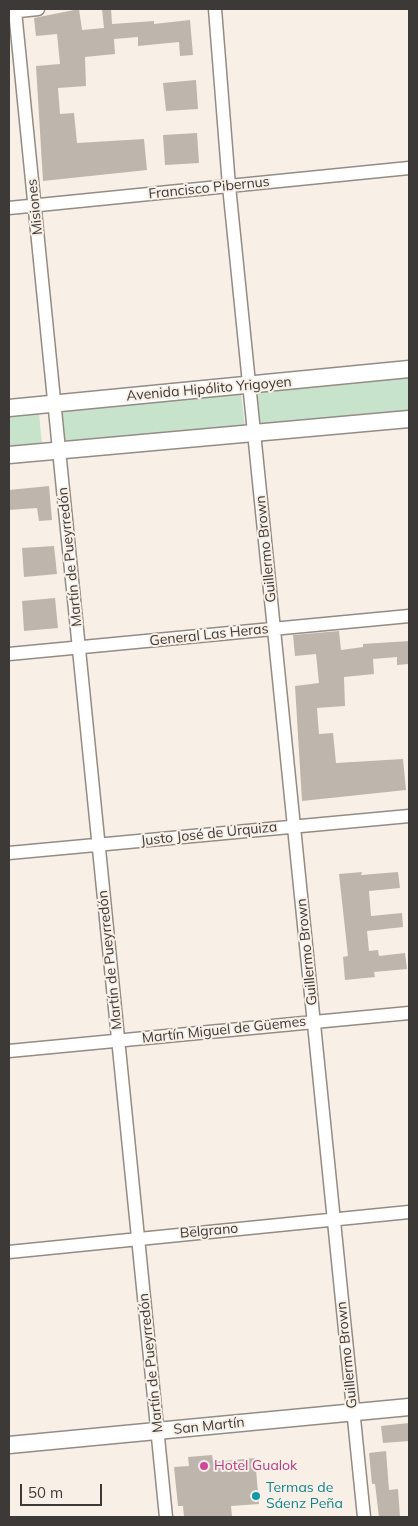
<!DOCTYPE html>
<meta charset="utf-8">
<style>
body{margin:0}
#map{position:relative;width:418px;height:1526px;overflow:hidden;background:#f8f0e7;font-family:Mulish,sans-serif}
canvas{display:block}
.frame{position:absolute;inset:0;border:10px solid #3d3936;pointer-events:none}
.scale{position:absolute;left:20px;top:1484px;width:82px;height:22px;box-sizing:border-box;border:2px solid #3d3936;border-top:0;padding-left:6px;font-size:15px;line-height:18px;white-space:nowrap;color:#3d3936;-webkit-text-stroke:4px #f8f0e7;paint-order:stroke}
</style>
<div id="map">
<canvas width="418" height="1526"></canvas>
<div class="frame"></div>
<div class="scale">50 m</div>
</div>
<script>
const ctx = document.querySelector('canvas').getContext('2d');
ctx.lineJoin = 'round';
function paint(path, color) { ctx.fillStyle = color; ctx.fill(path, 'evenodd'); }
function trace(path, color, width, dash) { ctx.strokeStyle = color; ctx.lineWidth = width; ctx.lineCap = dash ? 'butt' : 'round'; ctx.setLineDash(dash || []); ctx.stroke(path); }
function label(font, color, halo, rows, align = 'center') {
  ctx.font = font + ' Mulish,sans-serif'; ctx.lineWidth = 4; ctx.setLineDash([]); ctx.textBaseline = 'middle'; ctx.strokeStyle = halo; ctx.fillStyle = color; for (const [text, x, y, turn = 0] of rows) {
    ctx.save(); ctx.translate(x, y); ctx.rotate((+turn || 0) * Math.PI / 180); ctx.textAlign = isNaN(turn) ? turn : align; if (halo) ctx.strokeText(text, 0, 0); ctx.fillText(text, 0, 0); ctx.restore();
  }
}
paint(new Path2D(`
 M 409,376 L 409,413 L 258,427 L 254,392 Z
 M 241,393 L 245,426 L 65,443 L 61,410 Z
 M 39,413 L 42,445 L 9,449 L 9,416 Z`), '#c8e3cc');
paint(new Path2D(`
 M 79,9 L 82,30 L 104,28 L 102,9 L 111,9 L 112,24 L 154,21 L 154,24 L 190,20 L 193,55 L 180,56 L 179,42 L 138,46 L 138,37 L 114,39 L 115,54 L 85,57 L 86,86 L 58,88 L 60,114 L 74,113 L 77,143 L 144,139 L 147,170 L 43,181 L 36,66 L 60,64 L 57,34 L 36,36 L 34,18 Z
 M 196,80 L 198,109 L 166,111 L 163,83 Z
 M 197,133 L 199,163 L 165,165 L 163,135 Z
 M 49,486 L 52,520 L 39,521 L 37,508 L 9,510 L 9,490 Z
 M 54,546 L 57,574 L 24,577 L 22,548 Z
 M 55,598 L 58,628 L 24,631 L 22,601 Z
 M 339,631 L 341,650 L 363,647 L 363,644 L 409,641 L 409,664 L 397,665 L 397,657 L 373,659 L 374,674 L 344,677 L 345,706 L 317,708 L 319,734 L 333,733 L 336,763 L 403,759 L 406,790 L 302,801 L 295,686 L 319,683 L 316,654 L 295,656 L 293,635 Z
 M 362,872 L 361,875 L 398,872 L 400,888 L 369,891 L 371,916 L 402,913 L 403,927 L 367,931 L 369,951 L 378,950 L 379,956 L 405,953 L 407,969 L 374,972 L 375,977 L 345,980 L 343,957 L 348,956 L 339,874 Z
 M 409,1423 L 409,1441 L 383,1443 L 381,1426 Z
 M 386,1451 L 389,1490 L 398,1489 L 400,1517 L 379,1517 L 375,1484 L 372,1484 L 369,1453 Z
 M 212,1455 L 213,1462 L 255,1458 L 259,1504 L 231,1506 L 232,1517 L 184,1517 L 183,1506 L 178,1506 L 174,1467 L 189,1466 L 188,1457 Z`), '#beb6ad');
const minor = new Path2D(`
 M 215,9 L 229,186 L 364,1517
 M 15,11 L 166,1517
 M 9,12 L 38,9
 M 9,208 L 409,168
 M 9,654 L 409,616
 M 9,853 L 409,816
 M 9,1051 L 409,1013
 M 9,1252 L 409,1212`);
const major = new Path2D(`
 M 9,408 L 409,369
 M 9,455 L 409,419
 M 9,1445 L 409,1407`);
trace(minor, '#948c84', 15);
trace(major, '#948c84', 19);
trace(minor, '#fff', 12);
trace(major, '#fff', 16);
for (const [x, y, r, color] of [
 [204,1466,5,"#d1479c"],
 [256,1496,5,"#0f9aa8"]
]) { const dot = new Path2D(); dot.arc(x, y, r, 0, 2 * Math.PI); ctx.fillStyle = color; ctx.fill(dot); trace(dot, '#f8f0e7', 2); }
label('14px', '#3d3936', '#f8f0e7', [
 ["Francisco Pibernus",209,188,-6],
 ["Misiones",35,207,-96],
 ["Avenida Hipólito Yrigoyen",209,389,-5],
 ["Guillermo Brown",266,549,-96],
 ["Martín de Pueyrredón",70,557,-96],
 ["General Las Heras",209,635,-6],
 ["Justo José de Urquiza",209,834,-6],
 ["Guillermo Brown",307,952,-96],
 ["Martín de Pueyrredón",110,960,-96],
 ["Martín Miguel de Güemes",224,1030,-6],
 ["Belgrano",209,1231,-5],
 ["Guillermo Brown",347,1355,-96],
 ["Martín de Pueyrredón",151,1363,-96],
 ["San Martín",209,1426,-6]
]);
label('14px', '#b23c85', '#f8f0e7', [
 ["Hotel Gualok",214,1466]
], 'left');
label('14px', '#0d838f', '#f8f0e7', [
 ["Termas de",266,1488],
 ["Sáenz Peña",266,1504]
], 'left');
</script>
